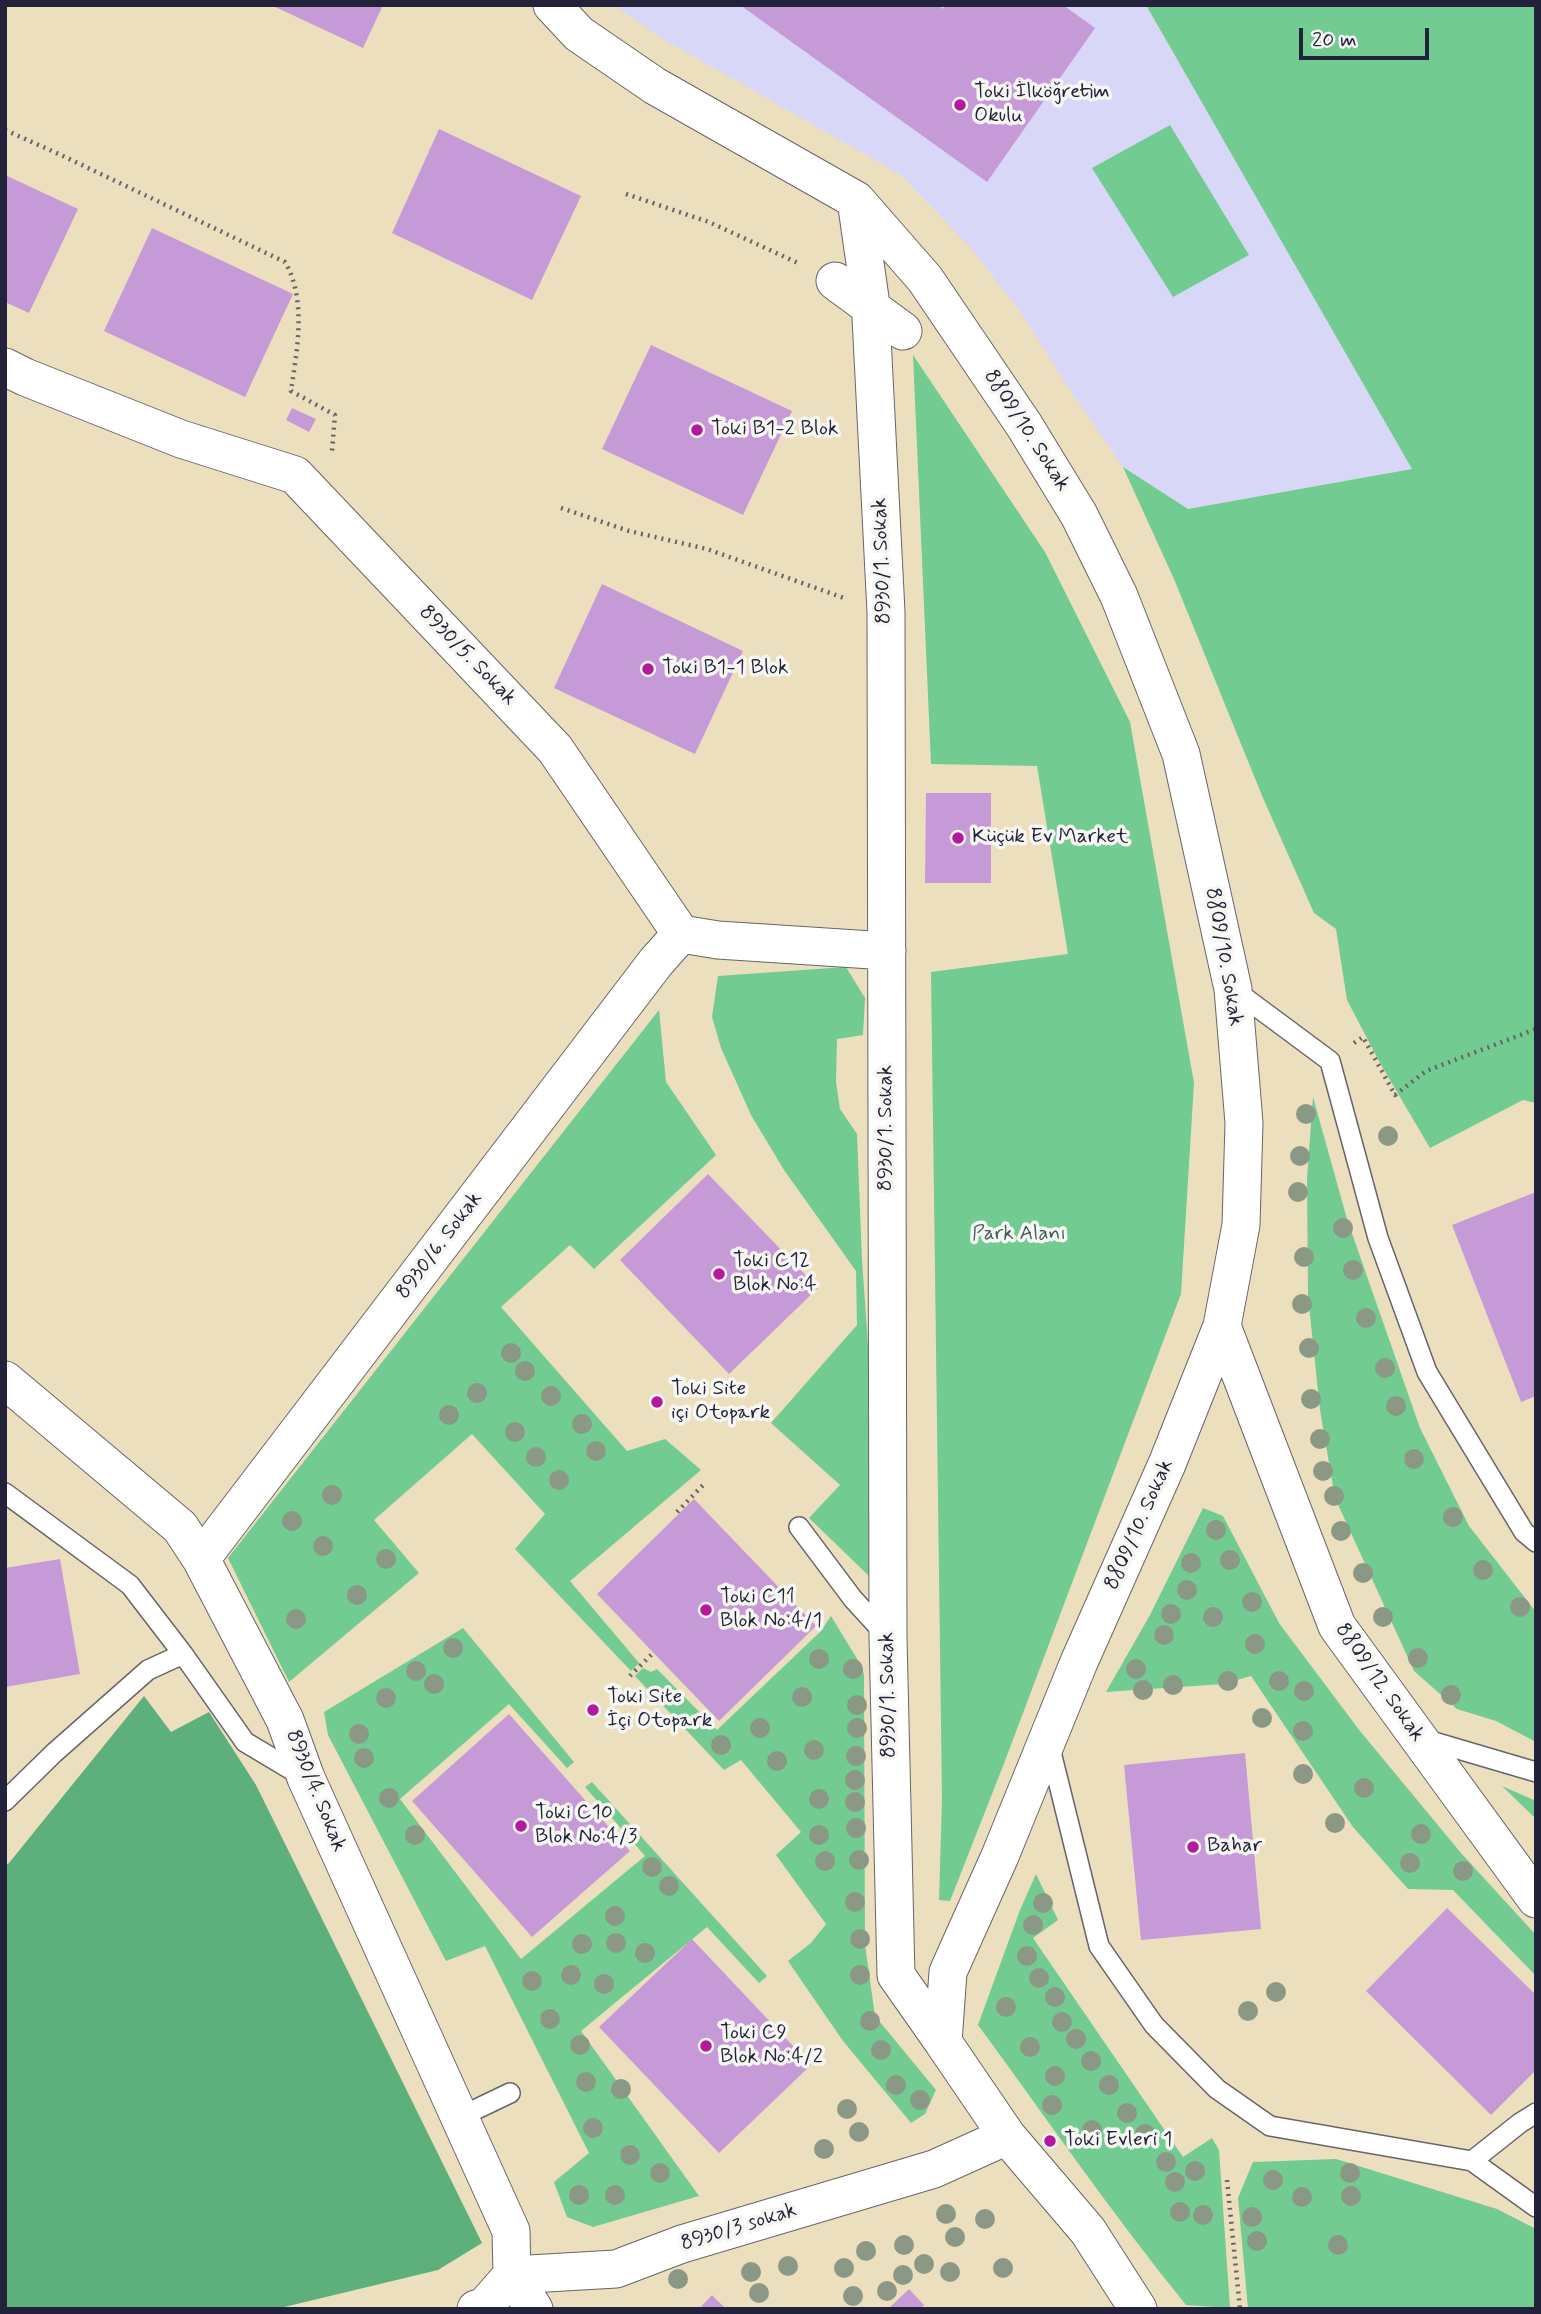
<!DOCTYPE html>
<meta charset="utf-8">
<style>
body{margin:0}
#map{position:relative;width:1541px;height:2314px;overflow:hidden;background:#ecdfbe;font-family:Mynerve,sans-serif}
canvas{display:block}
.frame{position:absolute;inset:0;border:7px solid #22223b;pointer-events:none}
.scale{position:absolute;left:1299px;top:28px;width:130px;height:32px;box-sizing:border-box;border:4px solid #22223b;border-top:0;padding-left:9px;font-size:21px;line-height:24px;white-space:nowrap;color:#22223b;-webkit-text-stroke:5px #f6f6f2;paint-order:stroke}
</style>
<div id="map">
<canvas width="1541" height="2314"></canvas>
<div class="frame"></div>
<div class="scale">20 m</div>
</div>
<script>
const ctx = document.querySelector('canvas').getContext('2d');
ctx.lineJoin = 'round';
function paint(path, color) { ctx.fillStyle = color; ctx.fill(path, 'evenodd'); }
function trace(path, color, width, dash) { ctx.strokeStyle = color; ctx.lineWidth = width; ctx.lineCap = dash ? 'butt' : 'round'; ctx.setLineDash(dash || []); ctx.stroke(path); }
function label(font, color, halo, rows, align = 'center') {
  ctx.font = font + ' Mynerve,sans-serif'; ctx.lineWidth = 7; ctx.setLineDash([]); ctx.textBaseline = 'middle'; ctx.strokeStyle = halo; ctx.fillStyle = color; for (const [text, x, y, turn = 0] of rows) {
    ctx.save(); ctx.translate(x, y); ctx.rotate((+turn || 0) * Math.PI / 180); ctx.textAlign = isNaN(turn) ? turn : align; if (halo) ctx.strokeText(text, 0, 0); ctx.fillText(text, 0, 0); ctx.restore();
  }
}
paint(new Path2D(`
 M 614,5 L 1146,5 L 1412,469 L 1188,509 L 1123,467 L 1065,383 L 1022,314 L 970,247 L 901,175 L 658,36 Z`), '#d8d7f8');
paint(new Path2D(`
 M 1146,5 L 1536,5 L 1536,1103 L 1523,1100 L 1430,1148 L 1380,1063 L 1347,1000 L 1336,929 L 1314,913 L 1263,798 L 1174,579 L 1123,467 L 1188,509 L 1412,469 Z
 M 1170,125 L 1249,255 L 1173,297 L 1092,168 Z
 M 913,355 L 1045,552 L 1130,722 L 1194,1083 L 1181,1294 L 1003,1766 L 950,1901 L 939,1900 L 942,1799 L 931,972 L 1068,954 L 1037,766 L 931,764 Z
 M 846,967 L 865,998 L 863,1035 L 837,1039 L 836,1082 L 840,1109 L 857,1134 L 862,1260 L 869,1360 L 870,1577 L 809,1518 L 840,1485 L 771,1423 L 857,1325 L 856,1271 L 784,1170 L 751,1115 L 721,1048 L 712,1017 L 718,976 Z
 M 659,1010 L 666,1082 L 716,1155 L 594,1269 L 570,1245 L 501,1307 L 627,1451 L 665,1439 L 701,1470 L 570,1581 L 639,1663 L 631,1671 L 515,1549 L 545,1514 L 472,1434 L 374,1520 L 419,1573 L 289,1682 L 228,1558 Z
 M 1313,1097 L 1347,1219 L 1420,1428 L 1469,1526 L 1536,1612 L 1536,1742 L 1496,1721 L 1457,1709 L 1414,1671 L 1335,1498 L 1320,1410 L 1308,1296 L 1307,1179 Z
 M 1203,1508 L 1223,1516 L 1279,1623 L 1360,1731 L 1461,1853 L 1536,1935 L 1536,1976 L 1453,1890 L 1408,1889 L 1353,1827 L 1251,1676 L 1223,1684 L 1106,1692 L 1150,1615 Z
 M 831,1616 L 862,1667 L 864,1675 L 865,1945 L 875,2016 L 936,2090 L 925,2114 L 911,2123 L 843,2041 L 788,1961 L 811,1943 L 826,1924 L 776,1855 L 801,1832 L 741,1760 L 724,1770 L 635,1676 L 643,1668 L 651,1672 L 657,1669 L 717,1730 L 821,1631 Z
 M 463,1628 L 574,1762 L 567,1768 L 509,1704 L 400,1799 L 521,1959 L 645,1856 L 585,1787 L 592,1782 L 767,1976 L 759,1983 L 707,1927 L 581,2031 L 699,2196 L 593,2227 L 567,2217 L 554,2182 L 589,2153 L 485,1946 L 446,1961 L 328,1735 L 324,1712 Z
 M 1502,1786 L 1536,1801 L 1536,1819 Z
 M 1036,1874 L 1058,1920 L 1033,1938 L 1183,2157 L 1212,2138 L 1219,2150 L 1230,2308 L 1186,2305 C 1113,2215 1047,2119 978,2025 L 1020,1910 Z
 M 1336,2159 L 1497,2209 L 1536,2229 L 1536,2309 L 1248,2309 L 1238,2198 L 1253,2162 Z`), '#72cb91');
paint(new Path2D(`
 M 144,1696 L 171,1732 L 209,1712 L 256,1785 L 482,2243 L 438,2270 L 276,2309 L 5,2309 L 5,1866 L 9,1863 Z`), '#5daf7b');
paint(new Path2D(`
 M 271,5 L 383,5 L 363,48 Z
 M 740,5 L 938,5 L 943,9 L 945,5 L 1063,5 L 1095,28 L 987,182 Z
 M 439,129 L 581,196 L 532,300 L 392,233 Z
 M 5,175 L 78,209 L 29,313 L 5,302 Z
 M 152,228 L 293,294 L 245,397 L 104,331 Z
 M 651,345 L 792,411 L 743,515 L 602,449 Z
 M 292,408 L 316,419 L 309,432 L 286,420 Z
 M 602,584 L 743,651 L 695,754 L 554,688 Z
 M 926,793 L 991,793 L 991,883 L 925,883 Z
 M 708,1174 L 818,1288 L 729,1374 L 620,1260 Z
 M 1536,1192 L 1536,1396 L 1521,1402 L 1452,1225 Z
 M 694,1499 L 816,1626 L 719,1721 L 597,1594 Z
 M 60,1559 L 80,1674 L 5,1687 L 5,1568 Z
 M 509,1714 L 630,1851 L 532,1937 L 412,1801 Z
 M 1245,1753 L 1261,1929 L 1141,1940 L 1124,1765 Z
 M 1447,1908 L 1536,1995 L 1536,2070 L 1491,2115 L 1366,1991 Z
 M 692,1939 L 811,2065 L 719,2153 L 599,2027 Z
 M 909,2289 L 924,2305 L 920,2309 L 888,2309 Z
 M 712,2295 L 726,2309 L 699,2309 Z`), '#c69ad7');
const lane = new Path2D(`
 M 1233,989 L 1330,1061 L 1378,1238 L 1427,1372 L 1524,1532 L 1536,1542
 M 5,1493 L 130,1585 L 183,1654 L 245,1742 L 302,1776
 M 799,1527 L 853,1599 L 886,1635
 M 1424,1739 L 1536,1772
 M 1049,1744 L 1099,1946 L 1154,2025 L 1217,2089 L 1270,2126 L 1472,2161
 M 5,1801 L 54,1753 L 148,1670 L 183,1654
 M 1536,2113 L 1520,2123 L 1472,2161 L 1536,2207
 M 460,2117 L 510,2093`);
const street = new Path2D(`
 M 552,5 L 579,34 L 655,86 L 856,200 L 925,279 L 1024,425 L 1079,515 L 1119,596 L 1181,754 L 1233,989 L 1244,1123 L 1241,1225 L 1222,1326 L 1167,1464 L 1079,1662 L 1000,1856 L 948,1972 L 943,2042 L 1007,2136 L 1088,2231 L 1138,2309
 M 856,200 L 870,298 L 886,612 L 888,1637 L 896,1975 L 943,2042
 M 835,281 L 903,331
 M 5,367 L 25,377 L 181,439 L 295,475 L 555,749 L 681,934 L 718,940 L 887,951
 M 1222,1326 L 1337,1626 L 1536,1899
 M 5,1380 L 180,1527 L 201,1559 L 285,1720 L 306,1778 L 511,2231 L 512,2275
 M 201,1559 L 656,962 L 681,934
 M 512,2275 L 534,2309
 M 476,2309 L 484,2307 L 512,2275 L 616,2269 L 682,2244 L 934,2169 L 1007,2136`);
trace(lane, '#696469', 22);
trace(street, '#696469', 39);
trace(new Path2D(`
 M 5,130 L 61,155 L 285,262 C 307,300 297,350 291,391 L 335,415 L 332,451
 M 626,194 L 709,222 L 800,264
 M 561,508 L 629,531 L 707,549 L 844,598
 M 1354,1043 L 1363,1037 L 1395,1095 L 1426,1071 L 1536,1029
 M 677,1512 L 706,1482
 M 630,1676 L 653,1653
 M 1227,2180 L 1240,2309`), '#696469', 4.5, [2, 5]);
trace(lane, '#fff', 19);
trace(street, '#fff', 37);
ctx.fillStyle = '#8c9886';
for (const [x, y] of [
 [1306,1114],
 [1388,1136],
 [1300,1156],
 [1298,1192],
 [1343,1228],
 [1304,1257],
 [1353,1270],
 [1302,1304],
 [1366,1318],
 [1309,1348],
 [511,1353],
 [1385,1368],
 [525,1371],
 [477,1393],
 [551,1396],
 [1311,1399],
 [1396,1406],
 [449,1415],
 [582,1424],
 [515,1432],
 [1320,1439],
 [596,1451],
 [536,1457],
 [1414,1459],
 [1323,1471],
 [559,1480],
 [332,1495],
 [1334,1496],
 [1453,1517],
 [292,1521],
 [1216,1530],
 [1341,1531],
 [323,1546],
 [386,1559],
 [1230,1560],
 [1191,1563],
 [1483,1570],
 [1363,1573],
 [1187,1590],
 [357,1595],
 [1252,1602],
 [1520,1607],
 [1171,1614],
 [1213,1617],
 [1383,1617],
 [296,1619],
 [1164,1635],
 [1255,1644],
 [453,1648],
 [1418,1658],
 [819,1659],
 [853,1669],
 [1136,1669],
 [416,1671],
 [1228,1681],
 [1279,1681],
 [434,1684],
 [1173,1685],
 [1143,1690],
 [1304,1691],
 [1451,1695],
 [802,1697],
 [386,1698],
 [857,1705],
 [1262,1718],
 [760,1728],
 [857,1728],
 [1303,1731],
 [359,1734],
 [721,1745],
 [814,1750],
 [856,1756],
 [364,1758],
 [777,1761],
 [1303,1774],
 [855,1780],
 [1364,1788],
 [389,1798],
 [819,1799],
 [855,1802],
 [1335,1823],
 [856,1828],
 [1421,1834],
 [415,1835],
 [819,1835],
 [859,1860],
 [825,1861],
 [1410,1863],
 [652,1867],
 [1463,1871],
 [669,1886],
 [855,1902],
 [1043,1903],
 [615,1916],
 [1033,1925],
 [860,1939],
 [616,1943],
 [582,1944],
 [645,1953],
 [1027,1956],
 [571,1975],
 [860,1975],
 [1039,1978],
 [532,1981],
 [604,1984],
 [1276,1992],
 [1055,1997],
 [1006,2007],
 [1248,2011],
 [550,2019],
 [870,2021],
 [1062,2022],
 [1076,2039],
 [580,2045],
 [1030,2047],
 [881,2050],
 [1091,2061],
 [1055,2076],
 [586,2082],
 [896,2085],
 [1109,2085],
 [621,2089],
 [920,2100],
 [1052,2105],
 [847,2109],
 [1127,2113],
 [593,2128],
 [1092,2130],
 [859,2132],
 [1145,2134],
 [824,2149],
 [630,2155],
 [1166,2162],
 [1195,2171],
 [660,2173],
 [1350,2173],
 [1273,2180],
 [1175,2182],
 [579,2195],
 [615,2195],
 [1351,2196],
 [1302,2197],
 [1180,2212],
 [946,2214],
 [1203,2215],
 [1252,2217],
 [985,2219],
 [955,2237],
 [1257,2241],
 [904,2245],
 [1338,2245],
 [866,2251],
 [924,2264],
 [788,2266],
 [844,2268],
 [1003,2268],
 [751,2272],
 [950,2272],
 [903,2275],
 [678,2279],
 [887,2291],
 [759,2293],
 [853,2296]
]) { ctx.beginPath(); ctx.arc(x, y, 10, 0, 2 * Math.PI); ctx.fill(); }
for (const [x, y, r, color] of [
 [960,105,7,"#b5179e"],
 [697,430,7,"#b5179e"],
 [648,669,7,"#b5179e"],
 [958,838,7,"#b5179e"],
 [719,1274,7,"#b5179e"],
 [657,1402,7,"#b5179e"],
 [706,1610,7,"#b5179e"],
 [593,1710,7,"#b5179e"],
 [521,1826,7,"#b5179e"],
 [1193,1847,7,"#b5179e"],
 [706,2046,7,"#b5179e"],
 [1050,2141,7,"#b5179e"]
]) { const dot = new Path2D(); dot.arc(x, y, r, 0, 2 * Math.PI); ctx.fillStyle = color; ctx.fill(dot); trace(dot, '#f6f6f2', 2.5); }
label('21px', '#22223b', '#f6f6f2', [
 ["Toki İlköğretim",974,93],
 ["Okulu",974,117],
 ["Toki B1-2 Blok",711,430],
 ["Toki B1-1 Blok",662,669],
 ["Küçük Ev Market",972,838],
 ["Toki C12",733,1262],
 ["Blok No:4",733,1286],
 ["Toki Site",671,1390],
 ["içi Otopark",671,1414],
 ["Toki C11",720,1598],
 ["Blok No:4/1",720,1622],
 ["Toki Site",607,1698],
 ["İçi Otopark",607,1722],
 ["Toki C10",535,1814],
 ["Blok No:4/3",535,1838],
 ["Bahar",1207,1847],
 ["Toki C9",720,2034],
 ["Blok No:4/2",720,2058],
 ["Toki Evleri 1",1064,2141]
], 'left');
label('21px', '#22223b', '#f6f6f2', [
 ["8809/10. Sokak",1026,431,57],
 ["8930/1. Sokak",883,561,-92],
 ["8930/5. Sokak",467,656,46],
 ["8809/10. Sokak",1223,957,80],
 ["8930/1. Sokak",887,1128,-90],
 ["8930/6. Sokak",440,1246,-53],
 ["8809/10. Sokak",1140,1525,-66],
 ["8809/12. Sokak",1379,1683,55],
 ["8930/1. Sokak",889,1695,-91],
 ["8930/4. Sokak",315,1791,68],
 ["8930/3 sokak",739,2228,-17]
]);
label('21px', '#3e5d59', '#f6f6f2', [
 ["Park Alanı",1019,1235]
]);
</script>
